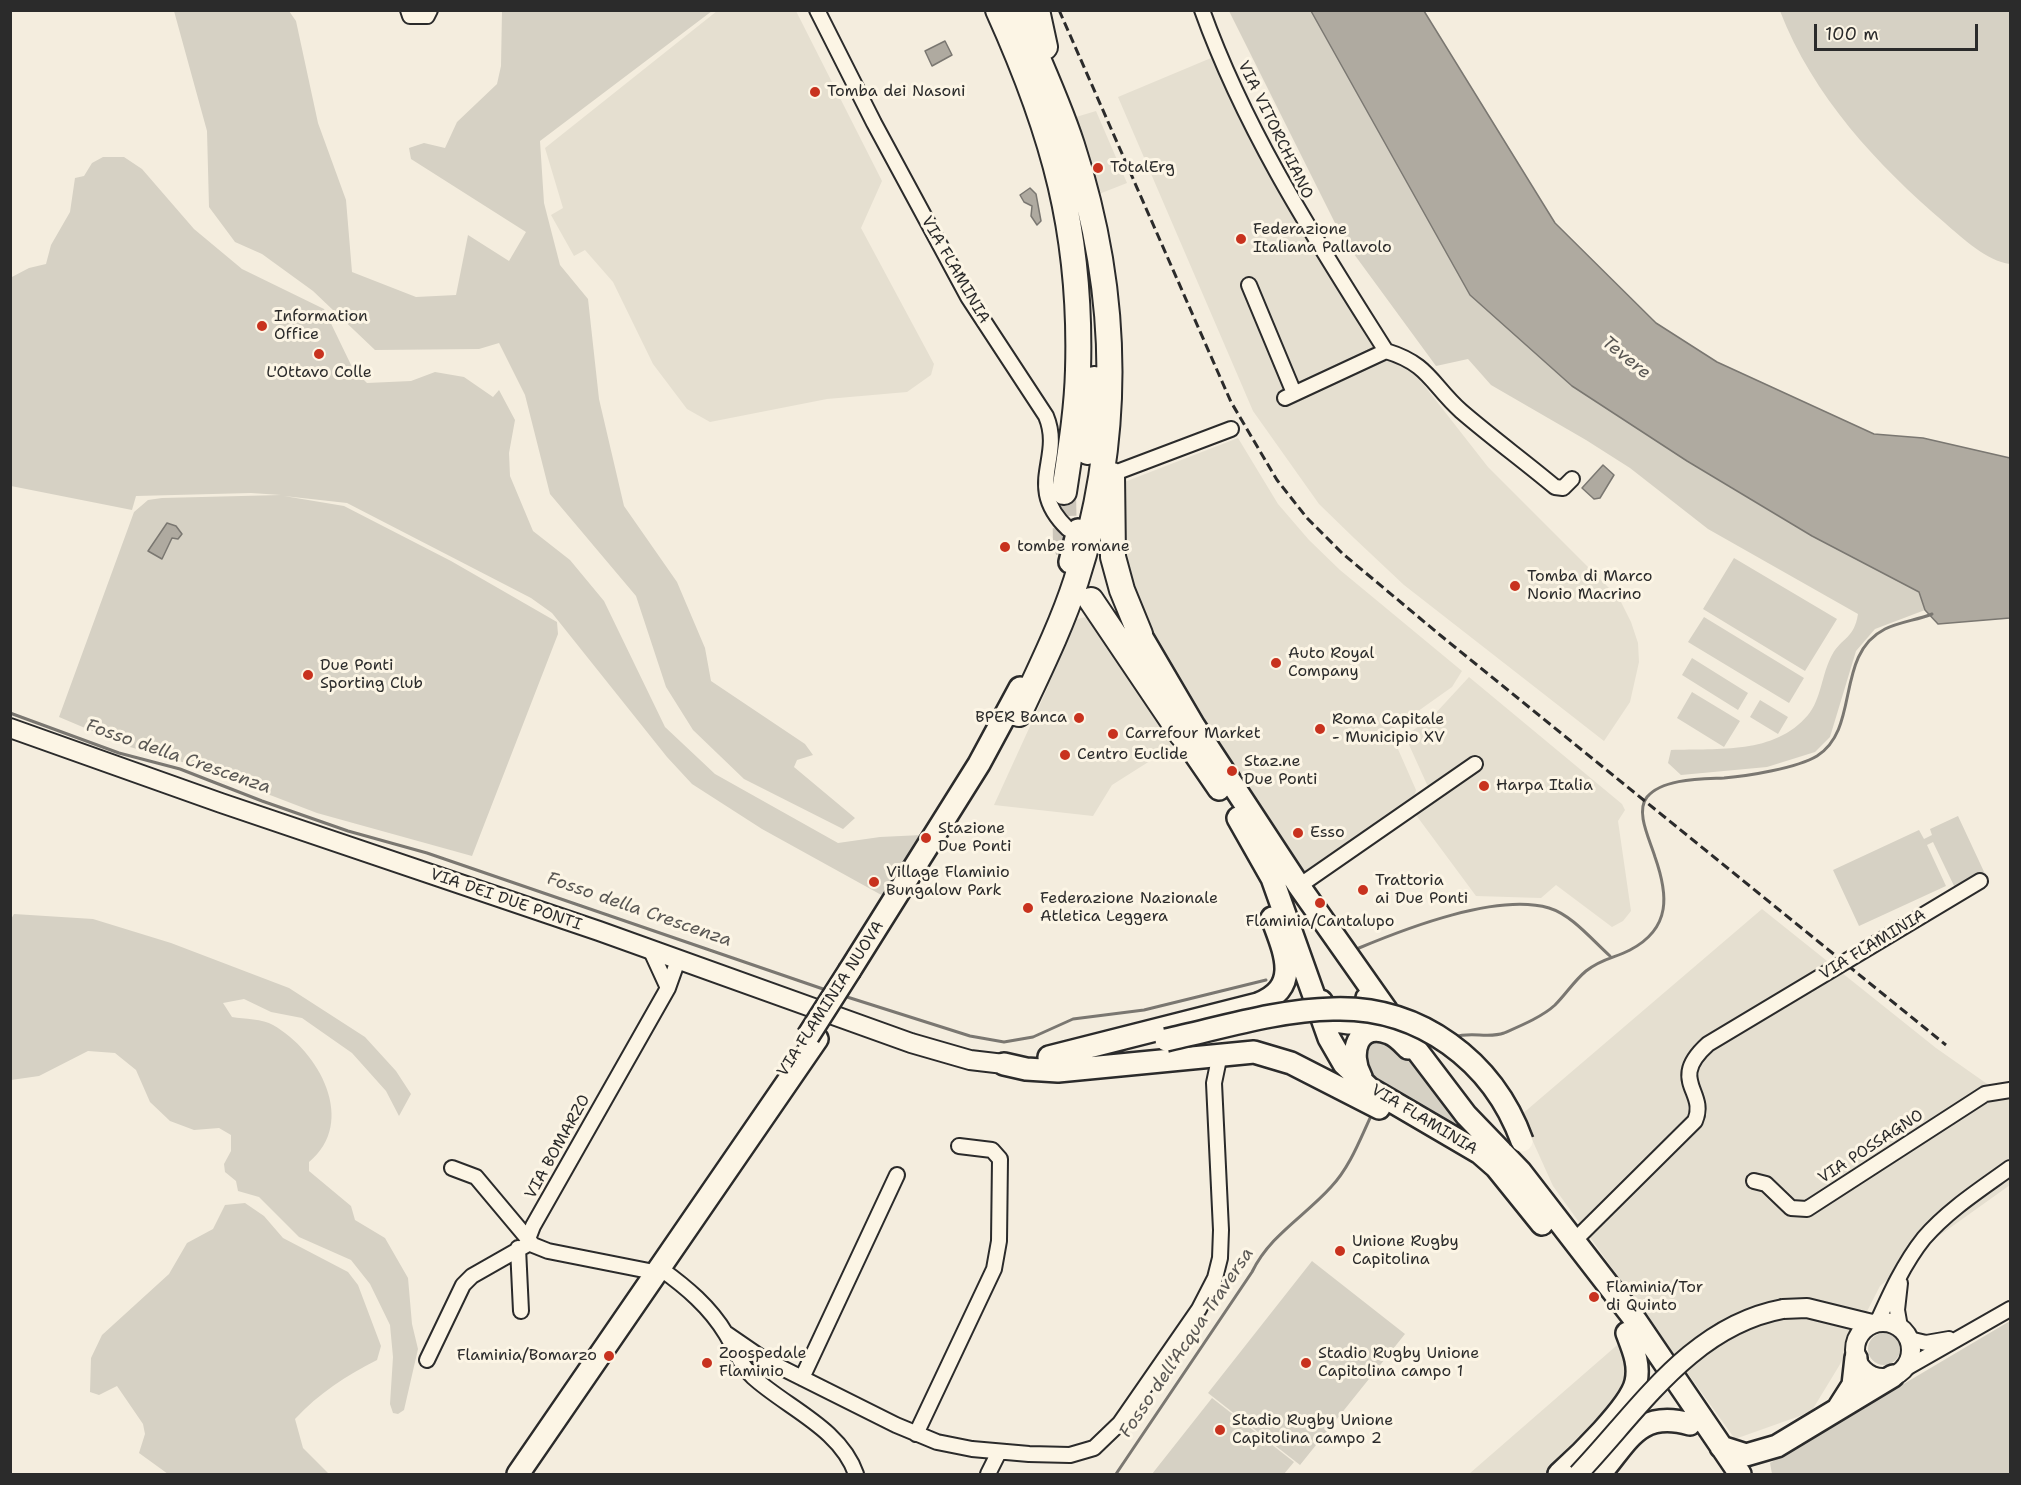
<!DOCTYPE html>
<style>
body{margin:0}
#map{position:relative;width:2021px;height:1485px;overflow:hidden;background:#f4edde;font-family:"Shantell Sans",sans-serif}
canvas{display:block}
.frame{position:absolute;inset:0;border:12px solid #2b2b2b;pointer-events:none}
.scale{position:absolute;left:1814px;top:24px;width:164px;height:27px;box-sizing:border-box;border:3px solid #2b2b2b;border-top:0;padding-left:8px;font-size:18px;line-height:21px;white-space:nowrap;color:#2b2b2b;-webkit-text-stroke:4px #fcf5e5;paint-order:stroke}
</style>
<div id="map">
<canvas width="2021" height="1485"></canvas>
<div class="frame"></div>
<div class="scale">100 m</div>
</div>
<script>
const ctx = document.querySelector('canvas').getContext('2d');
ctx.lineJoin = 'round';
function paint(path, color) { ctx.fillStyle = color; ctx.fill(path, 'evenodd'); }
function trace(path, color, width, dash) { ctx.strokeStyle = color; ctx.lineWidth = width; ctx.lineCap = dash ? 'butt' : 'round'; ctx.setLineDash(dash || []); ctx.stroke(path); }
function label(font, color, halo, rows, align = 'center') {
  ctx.font = font + ' "Shantell Sans",sans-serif'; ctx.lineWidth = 6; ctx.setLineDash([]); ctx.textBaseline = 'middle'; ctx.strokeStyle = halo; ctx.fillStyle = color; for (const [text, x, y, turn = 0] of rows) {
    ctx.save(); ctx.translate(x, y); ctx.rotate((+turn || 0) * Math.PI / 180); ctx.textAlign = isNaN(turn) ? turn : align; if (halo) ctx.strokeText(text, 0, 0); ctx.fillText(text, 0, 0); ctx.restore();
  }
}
paint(new Path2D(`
 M 717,11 L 796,11 L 882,181 L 861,228 L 934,364 L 931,375 L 907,392 L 827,399 L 710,422 L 687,409 L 653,364 L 613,282 L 585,250 L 574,256 L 551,215 L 563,208 L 545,148 Z
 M 1223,53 L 1305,206 L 1347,298 L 1383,359 L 1399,359 L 1416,375 L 1488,467 L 1619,598 L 1631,622 L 1638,643 L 1639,662 L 1630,702 L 1604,741 L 1404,585 L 1354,538 L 1319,504 L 1253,411 L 1118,97 Z
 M 1096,111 L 1127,183 L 1099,194 L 1091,178 L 1074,124 L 1076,117 Z
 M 1238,438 L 1278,504 L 1309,540 L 1340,570 L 1462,671 L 1452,687 L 1390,731 L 1416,790 L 1413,801 L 1301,879 L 1265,819 L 1254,794 L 1166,663 L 1125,580 L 1122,483 Z
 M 1090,616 L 1162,725 L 1172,747 L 1112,785 L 1093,816 L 994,805 L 1047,689 L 1073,620 Z
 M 1469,677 L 1622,804 L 1625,810 L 1618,821 L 1631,911 L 1623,921 L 1612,927 L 1556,885 L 1541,898 L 1476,896 L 1416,815 L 1481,771 L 1473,759 L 1429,789 L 1405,736 L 1433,716 Z
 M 1762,909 L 1936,1048 L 2010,1100 L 2010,1185 L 1940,1235 L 1880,1286 L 1839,1366 L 1811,1412 L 1735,1439 L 1553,1186 L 1521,1115 Z
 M 1623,1340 L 1633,1377 L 1613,1408 L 1546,1474 L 1469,1474 Z`), '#e5dfd0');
paint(new Path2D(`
 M 174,11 L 289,11 L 296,21 L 318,123 L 346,200 L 352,272 L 416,297 L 456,295 L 468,235 L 509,261 L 526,232 L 411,159 L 409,148 L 424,143 L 445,148 L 457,122 L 497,84 L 501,66 L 502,11 L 712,11 L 540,141 L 544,203 L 560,265 L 588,299 L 599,399 L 624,506 L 677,582 L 705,648 L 711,681 L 805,744 L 813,755 L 797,760 L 794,767 L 855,818 L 843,829 L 744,779 L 693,730 L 666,687 L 636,596 L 550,494 L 525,395 L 499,343 L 479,349 L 375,350 L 313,291 L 262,254 L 235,242 L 209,207 L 207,131 Z
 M 1229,11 L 1311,11 L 1470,295 L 1572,386 L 1687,461 L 1812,536 L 1920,592 L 1925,610 L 1875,629 L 1856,651 L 1830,737 L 1815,752 L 1767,767 L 1681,775 L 1668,763 L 1671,750 C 1719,748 1774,755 1808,715 C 1821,700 1822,673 1832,655 C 1842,637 1854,639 1858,614 L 1708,529 L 1630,468 L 1586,440 L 1491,385 L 1468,359 L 1436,366 L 1343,239 Z
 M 1780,11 L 2010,11 L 2010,264 C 1987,261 1962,238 1945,223 C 1877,165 1813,96 1780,11 Z
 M 103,157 L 124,157 L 142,169 L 194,229 L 242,269 L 324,309 L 353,369 L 367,383 L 411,381 L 435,372 L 464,377 L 493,397 L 499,390 L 515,420 L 509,453 L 510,476 L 533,531 L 570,560 L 604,601 L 665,727 L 715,774 L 838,843 L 880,837 L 922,835 L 885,897 L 762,829 L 692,784 L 667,757 L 552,613 L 531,598 L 347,503 L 284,496 L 344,506 L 451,561 L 557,622 L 558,634 L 472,856 L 317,813 L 189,764 L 130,747 L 59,717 L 134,512 L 148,500 L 162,498 L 281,495 L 251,493 L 136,496 L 132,510 L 11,486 L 10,278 L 29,268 L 46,264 L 51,245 L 70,212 L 75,178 L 84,176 L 92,163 Z
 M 1734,558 L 1837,619 L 1805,671 L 1703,609 Z
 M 1704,617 L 1804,678 L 1789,703 L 1688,642 Z
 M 1692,658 L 1748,693 L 1738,710 L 1682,675 Z
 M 1692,692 L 1740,721 L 1724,747 L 1677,718 Z
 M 1760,700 L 1788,717 L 1778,734 L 1750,717 Z
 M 1958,816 L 1986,876 L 1956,890 L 1933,842 L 1927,845 L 1946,886 L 1859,926 L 1833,870 L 1919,830 L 1924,839 L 1932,835 L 1930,829 Z
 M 14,914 L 93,919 L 171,943 L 289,988 L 365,1037 L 396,1071 L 411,1094 L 399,1116 L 386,1091 L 352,1053 L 302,1018 L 271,1012 L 244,999 L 223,1003 L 232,1017 C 244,1019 263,1019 273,1025 C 319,1051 358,1122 309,1162 L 309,1171 L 351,1206 L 355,1220 L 385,1238 L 408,1278 L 412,1324 L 418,1349 L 404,1410 L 398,1414 L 393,1413 L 390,1404 L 393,1357 L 390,1325 L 370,1284 L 351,1260 L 299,1237 L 259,1197 L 238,1191 L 236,1181 L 225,1172 L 224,1164 L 231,1151 L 231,1135 L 219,1128 L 194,1130 L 170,1121 L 150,1102 L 136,1070 L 115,1053 L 88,1051 L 39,1076 L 11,1080 L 10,921 Z
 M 1375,1039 L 1406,1051 L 1488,1148 L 1453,1124 L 1375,1080 L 1363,1064 L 1367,1045 Z
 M 245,1203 L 264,1216 L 283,1238 L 348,1272 L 358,1285 L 381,1346 L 377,1360 C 346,1376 319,1393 295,1419 L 303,1448 L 329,1474 L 168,1474 L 139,1453 L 145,1434 L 143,1424 L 117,1386 L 99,1395 L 90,1392 L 91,1358 L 102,1335 L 169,1274 L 187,1243 L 213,1229 L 225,1205 Z
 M 1312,1261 L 1405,1334 L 1300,1465 L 1208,1393 Z
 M 2010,1321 L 2010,1474 L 1772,1474 L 1770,1463 Z
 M1868 1349a16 16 0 1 1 32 0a16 16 0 1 1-32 0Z
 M 1212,1398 L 1294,1462 L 1284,1474 L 1152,1474 Z`), '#d6d1c4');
const water = new Path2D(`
 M 1311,11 L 1424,11 L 1555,223 L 1656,323 L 1717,362 L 1874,434 L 1923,438 L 2010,458 L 2010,618 L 1938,624 L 1925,610 L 1919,592 L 1812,536 L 1687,461 L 1572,386 L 1470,295 Z
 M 945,41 L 952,55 L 932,66 L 925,51 Z
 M 1030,188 L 1036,194 L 1041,221 L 1037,225 L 1031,216 L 1032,206 L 1024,202 L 1020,195 Z
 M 1603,465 L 1614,475 L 1600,498 L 1594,499 L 1582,488 Z
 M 167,523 L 176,526 L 182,534 L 178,539 L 172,538 L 162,559 L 148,551 Z`);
paint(water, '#afaaa0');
trace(water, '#7a7771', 1.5);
trace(new Path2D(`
 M 10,713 L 119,753 L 180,769 L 262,801 L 348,831 L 427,853 L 826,990
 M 1359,948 C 1407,928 1497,893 1549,908 C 1572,915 1592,940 1610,956
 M 844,996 L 970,1036 L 1004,1042 L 1033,1037 L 1073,1019 L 1144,1010 L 1266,980
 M 1455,1037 C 1471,1031 1488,1039 1504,1033 C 1520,1026 1542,1017 1555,1005 C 1566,994 1574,981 1586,971 C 1602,958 1615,958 1630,950 C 1672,928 1668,894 1655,857 C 1650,840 1635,812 1647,797 C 1663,778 1703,779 1724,778 C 1748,776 1797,768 1817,756 C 1861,728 1834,655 1885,629 C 1899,622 1917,620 1932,614
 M 1116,1474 L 1252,1272 C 1270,1235 1304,1217 1331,1187 C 1349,1168 1359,1142 1370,1118`), '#7a7771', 3);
trace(new Path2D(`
 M 1064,492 L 1065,543 L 1073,569`), '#ccc6ba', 24, [24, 12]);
const street = new Path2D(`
 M 408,10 L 410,16 L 427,16 L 430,10
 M 817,10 L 874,123 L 968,297 L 1046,416 C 1064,459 1023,486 1068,529
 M 1202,10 C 1247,135 1316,240 1386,351 C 1429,364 1431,384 1461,411 C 1491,437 1524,461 1555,487 L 1563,488 L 1572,479
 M 1249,285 L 1294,393
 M 1285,398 L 1386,351
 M 1112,474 L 1231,429
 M 1299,886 L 1475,764
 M 651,951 L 668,988
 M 452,1168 L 476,1177 L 528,1239
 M 1754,1181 L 1766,1184 L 1791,1208 L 1807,1209 L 1985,1094 L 2010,1090
 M 1574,1241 L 1695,1121 C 1708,1091 1667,1081 1708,1044 L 1980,881
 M 518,1248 L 521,1311
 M 661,1269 C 686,1287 710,1307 726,1334 C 735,1349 740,1365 753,1377 C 787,1408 840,1428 856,1474
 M 649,1271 L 548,1251 L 533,1245 L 528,1239 L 533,1226 L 668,988 L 678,960
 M 1877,1323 C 1890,1294 1904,1263 1924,1238 C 1948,1210 1981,1189 2010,1168
 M 1900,1327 L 1897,1310 L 1900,1283
 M 727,1334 L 762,1358 L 896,1425 L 937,1442 L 972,1449 L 1029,1454 L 1070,1455 L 1094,1448 L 1120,1423 L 1199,1309 L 1215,1278 L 1220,1258 L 1221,1230 L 1214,1083 L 1220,1054
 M 1909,1339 L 1926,1343 L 1949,1339
 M 427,1360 L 463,1285 L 472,1276 L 530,1243
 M 1903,1370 L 2010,1309
 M 802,1378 L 897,1175
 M 916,1434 L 994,1269 L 999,1241 L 1000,1159 L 992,1150 L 959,1146
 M 988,1474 L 999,1452`);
const secondary = new Path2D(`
 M 10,728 L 221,803 L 599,931 L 911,1043 L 970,1060 L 1004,1064
 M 1783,1309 L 1807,1308 L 1872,1324
 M1855 1350a28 28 0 1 1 56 0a28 28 0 1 1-56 0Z`);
const primary = new Path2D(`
 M 1070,562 L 1078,530
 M 1140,634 L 1194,726 L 1299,886 L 1387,1011 L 1466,1115 L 1520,1171 L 1636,1321 L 1740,1474
 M 1182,735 L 1219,789
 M 1238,818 L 1272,878 L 1329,1038 L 1344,1064 L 1369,1088 L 1480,1153 L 1496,1167 L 1542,1224
 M 850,970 L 979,764 L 1020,688
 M 1321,1001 L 1335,1021 L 1349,1023 L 1365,1013 L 1367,998
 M 1049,1057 L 1258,1004 C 1302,987 1284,951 1272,918
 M 1004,1064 L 1026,1069 L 1058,1071 L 1254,1052 L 1291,1063 L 1379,1108
 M 1361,1077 C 1348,1054 1357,1020 1389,1033 C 1397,1036 1403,1043 1408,1048
 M 1839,1407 L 1853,1385 L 1856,1358
 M 1721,1447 L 1746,1455 L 1777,1446 L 1893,1376
 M 518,1474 L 817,1039
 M 1559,1474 C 1578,1457 1631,1406 1636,1382 C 1640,1364 1633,1349 1627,1333
 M 1600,1474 C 1629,1440 1639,1410 1690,1424`);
const highway = new Path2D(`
 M 998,10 C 1054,134 1082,234 1078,370 C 1077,411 1070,452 1064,492
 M 1017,10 C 1036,55 1057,99 1072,145 C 1119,289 1123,436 1076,581 C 1061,627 1039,671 1019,714
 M 1037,10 L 1045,47
 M 1088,452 L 1094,379
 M 1112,475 L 1113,557 L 1122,590 L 1140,634
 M 1091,600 L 1182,735`);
trace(street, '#2b2b2b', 18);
trace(secondary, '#2b2b2b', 22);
trace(primary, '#2b2b2b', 26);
trace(highway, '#2b2b2b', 28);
trace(street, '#fcf5e5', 14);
trace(secondary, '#fcf5e5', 18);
trace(primary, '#fcf5e5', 21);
trace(highway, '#fcf5e5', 24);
trace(new Path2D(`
 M 1059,10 L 1231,402 L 1277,480 L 1307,518 L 1343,554 L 1440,635 L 1946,1045`), '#2b2b2b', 3, [9, 4.5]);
const secondaryBridge = new Path2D(`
 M 1578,1474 C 1639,1410 1691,1326 1783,1309`);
const primaryBridge = new Path2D(`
 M 808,1036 L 850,970
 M 1166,1040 C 1221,1028 1278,1010 1333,1009 C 1420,1006 1493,1061 1522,1141`);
trace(secondaryBridge, '#2b2b2b', 22, []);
trace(primaryBridge, '#2b2b2b', 26, []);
trace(secondaryBridge, '#fcf5e5', 18);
trace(primaryBridge, '#fcf5e5', 21);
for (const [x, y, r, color] of [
 [815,92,6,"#c8321e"],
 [1098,168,6,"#c8321e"],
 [1241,239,6,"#c8321e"],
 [262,326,6,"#c8321e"],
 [319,354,6,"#c8321e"],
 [1005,547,6,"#c8321e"],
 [1515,586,6,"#c8321e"],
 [1276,663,6,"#c8321e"],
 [308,675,6,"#c8321e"],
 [1079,718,6,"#c8321e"],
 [1320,729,6,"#c8321e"],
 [1113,734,6,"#c8321e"],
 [1065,755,6,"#c8321e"],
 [1232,771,6,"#c8321e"],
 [1484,786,6,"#c8321e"],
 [1298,833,6,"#c8321e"],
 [926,838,6,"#c8321e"],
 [874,882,6,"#c8321e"],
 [1363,890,6,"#c8321e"],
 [1320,903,6,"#c8321e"],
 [1028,908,6,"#c8321e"],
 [1340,1251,6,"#c8321e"],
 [1594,1297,6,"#c8321e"],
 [609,1356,6,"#c8321e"],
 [707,1363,6,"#c8321e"],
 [1306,1363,6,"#c8321e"],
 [1220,1430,6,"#c8321e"]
]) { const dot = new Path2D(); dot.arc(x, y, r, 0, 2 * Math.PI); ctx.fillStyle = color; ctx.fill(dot); trace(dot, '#fcf5e5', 2); }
label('16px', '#2b2b2b', '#fcf5e5', [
 ["Tomba dei Nasoni",827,92],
 ["TotalErg",1110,168],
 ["Federazione",1253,230],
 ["Italiana Pallavolo",1253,248],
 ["Information",274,317],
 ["Office",274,335],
 ["L'Ottavo Colle",319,373,"center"],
 ["tombe romane",1017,547],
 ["Tomba di Marco",1527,577],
 ["Nonio Macrino",1527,595],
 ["Auto Royal",1288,654],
 ["Company",1288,672],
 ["Due Ponti",320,666],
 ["Sporting Club",320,684],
 ["BPER Banca",1067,718,"right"],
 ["Roma Capitale",1332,720],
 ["- Municipio XV",1332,738],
 ["Carrefour Market",1125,734],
 ["Centro Euclide",1077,755],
 ["Staz.ne",1244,762],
 ["Due Ponti",1244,780],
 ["Harpa Italia",1496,786],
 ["Stazione",938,829],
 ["Due Ponti",938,847],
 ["Esso",1310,833],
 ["Village Flaminio",886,873],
 ["Bungalow Park",886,891],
 ["Trattoria",1375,881],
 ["ai Due Ponti",1375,899],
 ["Federazione Nazionale",1040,899],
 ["Atletica Leggera",1040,917],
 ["Flaminia/Cantalupo",1320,922,"center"],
 ["Unione Rugby",1352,1242],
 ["Capitolina",1352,1260],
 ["Flaminia/Tor",1606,1288],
 ["di Quinto",1606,1306],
 ["Zoospedale",719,1354],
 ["Flaminio",719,1372],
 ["Stadio Rugby Unione",1318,1354],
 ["Capitolina campo 1",1318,1372],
 ["Flaminia/Bomarzo",597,1356,"right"],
 ["Stadio Rugby Unione",1232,1421],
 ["Capitolina campo 2",1232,1439]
], 'left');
label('16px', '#2b2b2b', '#fcf5e5', [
 ["VIA VITORCHIANO",1275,130,64],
 ["VIA FLAMINIA",955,270,60],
 ["VIA DEI DUE PONTI",506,900,19],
 ["VIA FLAMINIA",1873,945,-31],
 ["VIA FLAMINIA NUOVA",831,999,-57],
 ["VIA FLAMINIA",1424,1120,31],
 ["VIA BOMARZO",558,1147,-61],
 ["VIA POSSAGNO",1871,1147,-33]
]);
label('italic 18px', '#595754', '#fcf5e5', [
 ["Tevere",1626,358,39],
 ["Fosso della Crescenza",178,757,19],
 ["Fosso della Crescenza",639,910,19],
 ["Fosso dell'Acqua Traversa",1187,1343,-56]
]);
</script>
